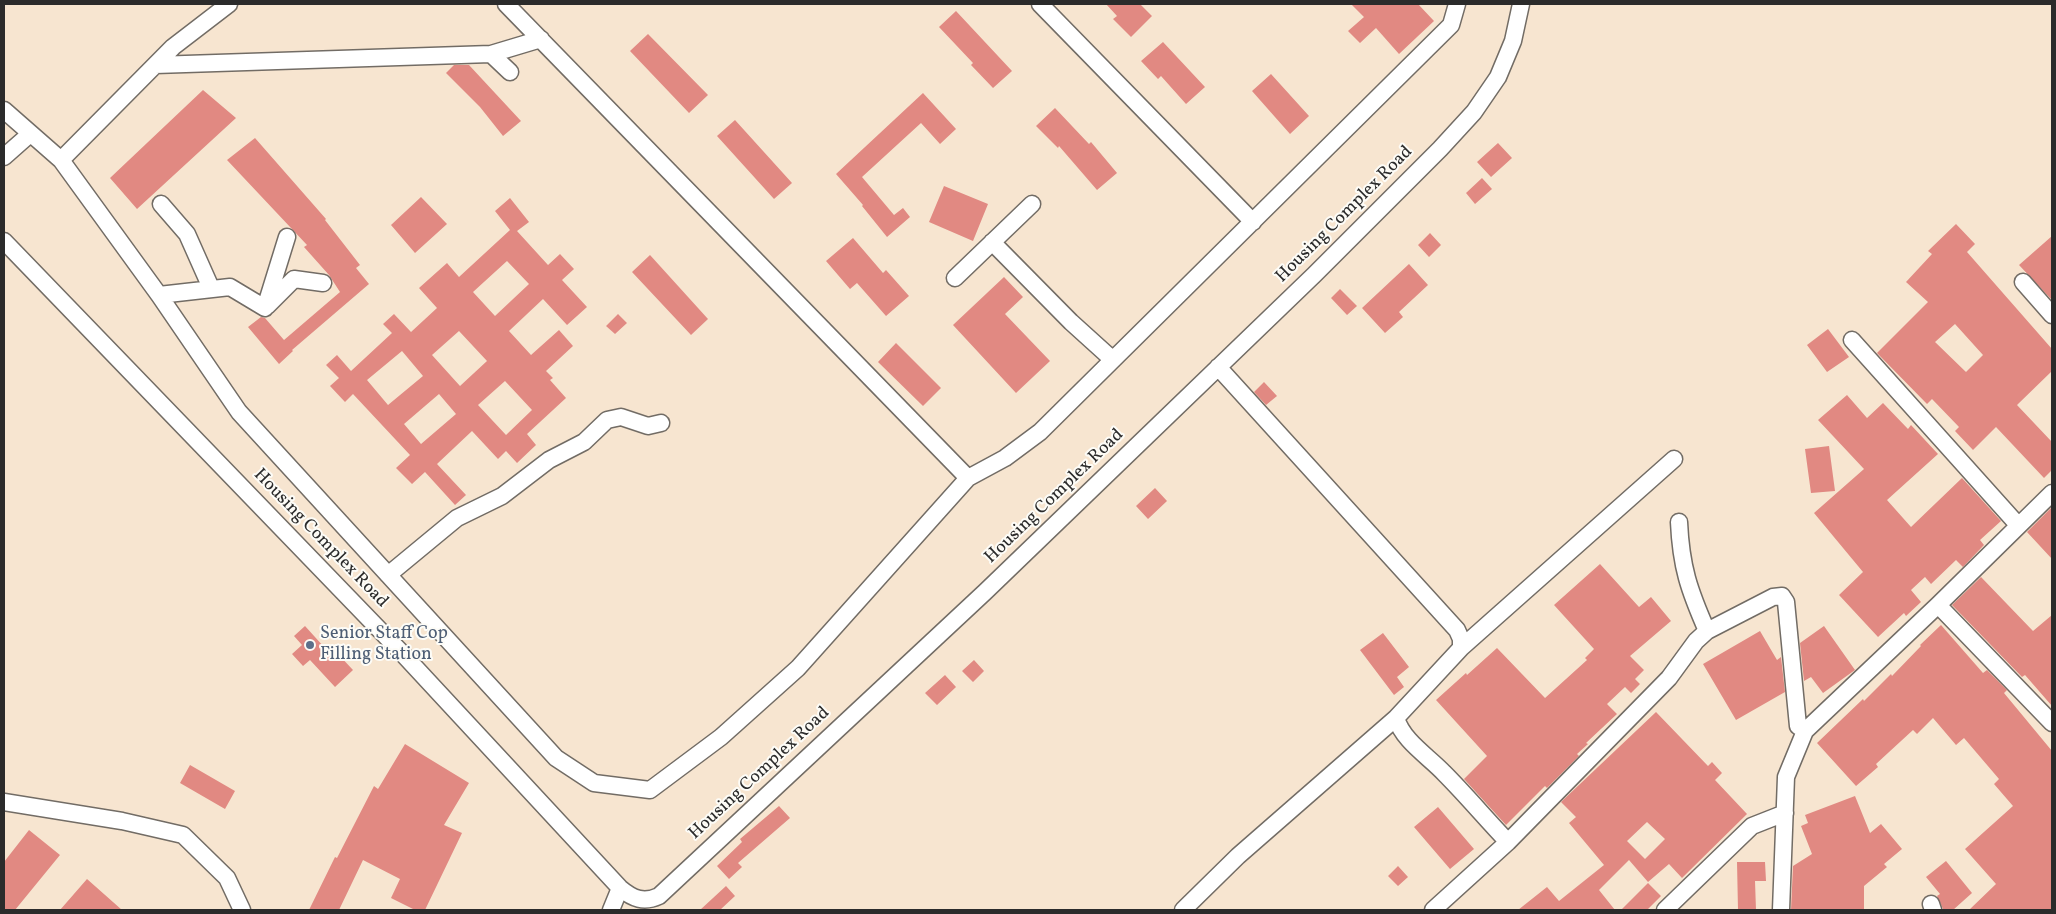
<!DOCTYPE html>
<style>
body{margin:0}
#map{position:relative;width:2056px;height:914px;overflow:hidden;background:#f7e5d0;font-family:Vollkorn,serif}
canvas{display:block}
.frame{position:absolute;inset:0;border:5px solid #2b2b2b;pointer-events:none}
</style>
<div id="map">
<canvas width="2056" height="914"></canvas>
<div class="frame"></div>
</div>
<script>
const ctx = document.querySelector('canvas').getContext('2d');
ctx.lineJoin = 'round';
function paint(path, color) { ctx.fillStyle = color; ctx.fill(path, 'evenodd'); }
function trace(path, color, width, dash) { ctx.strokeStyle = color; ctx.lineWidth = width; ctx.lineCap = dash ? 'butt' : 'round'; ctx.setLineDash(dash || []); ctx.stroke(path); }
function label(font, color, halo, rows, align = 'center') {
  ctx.font = font + ' Vollkorn,serif'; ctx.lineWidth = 4; ctx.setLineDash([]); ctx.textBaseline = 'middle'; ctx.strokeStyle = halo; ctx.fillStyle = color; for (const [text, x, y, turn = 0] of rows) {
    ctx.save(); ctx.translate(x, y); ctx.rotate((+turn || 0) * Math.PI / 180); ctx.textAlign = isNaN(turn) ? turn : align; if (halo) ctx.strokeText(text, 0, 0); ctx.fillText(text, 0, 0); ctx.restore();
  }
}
paint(new Path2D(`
 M 1106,4 L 1140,4 L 1152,16 L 1131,37 L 1113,19 L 1117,16 Z
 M 1351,4 L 1418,4 L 1434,21 L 1399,54 L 1376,28 L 1360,43 L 1348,31 L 1364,17 Z
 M 956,11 L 1012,71 L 993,88 L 971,65 L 973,63 L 939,27 Z
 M 648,34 L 708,95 L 689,113 L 630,51 Z
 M 1163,42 L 1205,87 L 1186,104 L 1161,76 L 1158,79 L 1141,61 Z
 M 454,65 L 469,65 L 521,121 L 503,136 L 480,107 L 446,73 Z
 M 1271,74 L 1309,116 L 1290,134 L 1252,91 Z
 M 203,90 L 236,118 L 137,209 L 110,178 Z
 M 923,93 L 956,129 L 940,144 L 921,123 L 862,177 L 894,215 L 903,208 L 910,217 L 887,237 L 862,206 L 863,205 L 836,174 Z
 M 1055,108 L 1089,144 L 1091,142 L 1117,173 L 1097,190 L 1059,146 L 1058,148 L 1036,126 Z
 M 735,120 L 792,183 L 774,199 L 717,136 Z
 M 255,138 L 326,219 L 325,220 L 360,265 L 356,268 L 369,284 L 292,350 L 293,351 L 279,364 L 248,327 L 261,317 L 265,318 L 284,340 L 340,292 L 329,275 L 304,247 L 307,245 L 227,160 Z
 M 1498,143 L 1512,158 L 1491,177 L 1477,162 Z
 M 1482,178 L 1492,189 L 1475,204 L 1466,193 Z
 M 944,186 L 988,204 L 973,241 L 929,222 Z
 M 421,197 L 447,224 L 415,253 L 391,225 Z
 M 510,198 L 529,222 L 517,231 L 548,265 L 560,254 L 574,269 L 562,280 L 587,307 L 567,325 L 543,299 L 509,331 L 531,355 L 559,330 L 573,346 L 546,371 L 553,378 L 550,380 L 566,398 L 527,434 L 536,445 L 517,463 L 506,451 L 498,459 L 472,431 L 437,464 L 466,495 L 455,505 L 425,472 L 412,484 L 396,468 L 410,455 L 353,394 L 345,402 L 330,386 L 339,378 L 326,365 L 337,355 L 351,371 L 392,333 L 383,324 L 394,314 L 411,332 L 437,308 L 419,288 L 447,263 L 459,277 L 510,230 L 495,211 ZM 507,261 L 529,284 L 495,316 L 473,292 ZM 459,331 L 487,361 L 460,386 L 432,355 ZM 402,351 L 423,376 L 388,405 L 367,380 ZM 505,381 L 532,410 L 506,435 L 478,405 ZM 439,394 L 456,414 L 421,444 L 404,424 Z
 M 1956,224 L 1975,244 L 1967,252 L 2052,349 L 2052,371 L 2017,405 L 2052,442 L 2052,470 L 2044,478 L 1996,427 L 1973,450 L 1955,431 L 1959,427 L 1932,399 L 1927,404 L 1877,353 L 1928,302 L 1906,282 L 1932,254 L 1928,251 ZM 1955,324 L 1983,355 L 1966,372 L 1935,342 Z
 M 1430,233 L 1441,245 L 1429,257 L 1418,245 Z
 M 2052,236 L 2052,300 L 2019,265 Z
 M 853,238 L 883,273 L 886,270 L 909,296 L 886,316 L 857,283 L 850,289 L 826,261 Z
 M 650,255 L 708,319 L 691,335 L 632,272 Z
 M 1409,264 L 1428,285 L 1399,312 L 1403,317 L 1385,333 L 1362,308 Z
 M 1004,277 L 1023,297 L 1005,314 L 1050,361 L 1016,393 L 953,325 Z
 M 1340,289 L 1357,306 L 1347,315 L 1331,298 Z
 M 618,314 L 627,323 L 615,334 L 606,326 Z
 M 1828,329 L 1849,357 L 1827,372 L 1807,345 Z
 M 896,343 L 941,388 L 923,406 L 878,362 Z
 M 1264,382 L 1277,396 L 1266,405 L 1254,392 Z
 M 1847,395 L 1867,418 L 1883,403 L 1908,429 L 1911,425 L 1938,454 L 1887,500 L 1911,527 L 1962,478 L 2001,521 L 1980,540 L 1984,545 L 1963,567 L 1956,560 L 1931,584 L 1925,577 L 1911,590 L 1921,602 L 1906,616 L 1904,613 L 1878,637 L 1839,595 L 1863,572 L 1814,513 L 1864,469 L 1818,420 Z
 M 1829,446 L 1835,491 L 1811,493 L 1805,449 Z
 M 1155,488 L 1167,501 L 1148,519 L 1136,506 Z
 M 2052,507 L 2052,559 L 2027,532 Z
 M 1600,564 L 1639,607 L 1651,597 L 1671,621 L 1630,656 L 1644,670 L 1635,679 L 1640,684 L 1631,693 L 1625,687 L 1607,704 L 1617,714 L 1586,743 L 1588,744 L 1577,754 L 1579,756 L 1547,788 L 1545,786 L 1506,825 L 1464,779 L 1487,756 L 1436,700 L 1466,673 L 1467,675 L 1497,648 L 1545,698 L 1587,660 L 1585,658 L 1594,649 L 1554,605 Z
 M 1981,577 L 2033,631 L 2052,615 L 2052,706 L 2025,675 L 2022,677 L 1952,605 Z
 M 1941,625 L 1983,673 L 1987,670 L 2007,690 L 2004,693 L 2052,751 L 2052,910 L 1969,910 L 1996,884 L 1965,849 L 2013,806 L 1994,784 L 1999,779 L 1964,738 L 1956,745 L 1933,718 L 1917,734 L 1913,730 L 1876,764 L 1878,767 L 1856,786 L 1817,743 L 1863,699 L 1864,701 L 1891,674 L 1892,676 L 1921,646 L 1920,645 Z
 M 305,626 L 334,658 L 338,654 L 353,670 L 335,687 L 310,660 L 303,666 L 292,654 L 302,645 L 294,636 Z
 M 1824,626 L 1855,670 L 1823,693 L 1811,677 L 1804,681 L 1800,643 Z
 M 1760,631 L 1777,660 L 1781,657 L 1785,692 L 1736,720 L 1703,664 Z
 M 1383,633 L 1409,667 L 1397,677 L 1404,687 L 1394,695 L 1360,650 Z
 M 974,660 L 984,671 L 973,682 L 962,671 Z
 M 945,675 L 956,687 L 937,705 L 925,693 Z
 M 1656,712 L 1708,766 L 1712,762 L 1722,773 L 1715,780 L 1747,814 L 1682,878 L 1669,864 L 1648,882 L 1629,860 L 1599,890 L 1615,910 L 1518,910 L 1547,887 L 1559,901 L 1604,865 L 1569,823 L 1576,817 L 1561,802 ZM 1647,822 L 1665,839 L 1645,859 L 1627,841 Z
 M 405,744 L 469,783 L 444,825 L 462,833 L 425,910 L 415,910 L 391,898 L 400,879 L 363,860 L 339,910 L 309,910 L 335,857 L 337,858 L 374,786 L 378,789 Z
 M 190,765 L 235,791 L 225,809 L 180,783 Z
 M 1855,796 L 1870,833 L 1881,824 L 1902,849 L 1884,864 L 1887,867 L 1864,886 L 1864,910 L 1791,910 L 1793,866 L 1812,854 L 1801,826 L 1808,823 L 1805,815 Z
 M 779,806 L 790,818 L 738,863 L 742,867 L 729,879 L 717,866 L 742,842 L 740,839 Z
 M 1438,807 L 1474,849 L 1450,869 L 1414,827 Z
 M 29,830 L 60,855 L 15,910 L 4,910 L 4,862 Z
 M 1946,861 L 1972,893 L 1953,910 L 1943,909 L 1937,896 L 1940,894 L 1926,877 Z
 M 1737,862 L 1765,862 L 1766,881 L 1755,881 L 1756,910 L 1738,910 Z
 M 1398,866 L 1408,877 L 1398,886 L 1388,876 Z
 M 87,879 L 122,910 L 60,910 Z
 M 1648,883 L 1661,896 L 1647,910 L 1621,910 Z
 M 726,886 L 735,896 L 720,910 L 700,910 Z`), '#e18982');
const minor = new Path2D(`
 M 506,4 L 968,478
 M 1040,4 L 1253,222
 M 491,54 L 510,72
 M 155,65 L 491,54 L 541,39
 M 4,110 L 61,160 L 159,295 L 239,412 L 556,758 L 594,783 L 650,790 L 721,737 L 798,668 L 968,478 L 1005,458 L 1040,432 L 1451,25 L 1457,4
 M 4,157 L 30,134
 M 61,160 L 173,47 L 229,4
 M 161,204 L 187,234 L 211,288
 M 4,241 L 401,652 L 620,888 C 633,899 644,903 659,896 L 985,592 L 1314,275 L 1440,149 L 1474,112 L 1498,77 L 1513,41 L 1521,4
 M 992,242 L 1071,322 L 1113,360
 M 955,278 L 1032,204
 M 2023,282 L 2052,315
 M 159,295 L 230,287 L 265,308 L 287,237
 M 267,306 L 294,279 L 323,283
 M 1852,340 L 2018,525
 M 1218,367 L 1457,630 L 1461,639 L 1461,648 L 1396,718 C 1403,741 1428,756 1444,773 C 1466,795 1486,819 1508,842
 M 1679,522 C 1681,567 1689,590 1707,631
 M 388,575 L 457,518 L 502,496 L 549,460 L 584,442 L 607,420 L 621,417 L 648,426 L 661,423
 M 1938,605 L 2052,723
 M 1461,648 L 1674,459
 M 4,802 L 122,821 L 183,835 L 227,878 L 242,910
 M 1931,904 L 1933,910
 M 611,910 L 620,888
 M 1183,910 L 1238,856 L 1396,718
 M 1433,910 L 1508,842 L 1669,678 L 1696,641 L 1707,631 L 1773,597 L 1782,596 L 1786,602 L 1798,726 L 1805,731
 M 1665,910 L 1752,826 L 1785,813
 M 1781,910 L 1786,777 L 1805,731 L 1938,605 L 2052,493`);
trace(minor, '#726c65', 19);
trace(minor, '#fff', 16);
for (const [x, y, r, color] of [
 [310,645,5,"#5c6f8a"]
]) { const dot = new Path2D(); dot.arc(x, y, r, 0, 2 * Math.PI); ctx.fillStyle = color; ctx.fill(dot); trace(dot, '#fdfcf7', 2); }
label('18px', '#2b2b2b', '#fdfcf7', [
 ["Housing Complex Road",1345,215,-45],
 ["Housing Complex Road",1055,497,-44],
 ["Housing Complex Road",320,539,46],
 ["Housing Complex Road",760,774,-43]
]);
label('18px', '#4e5e75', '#fdfcf7', [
 ["Senior Staff Cop",320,635],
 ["Filling Station",320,656]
], 'left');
</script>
